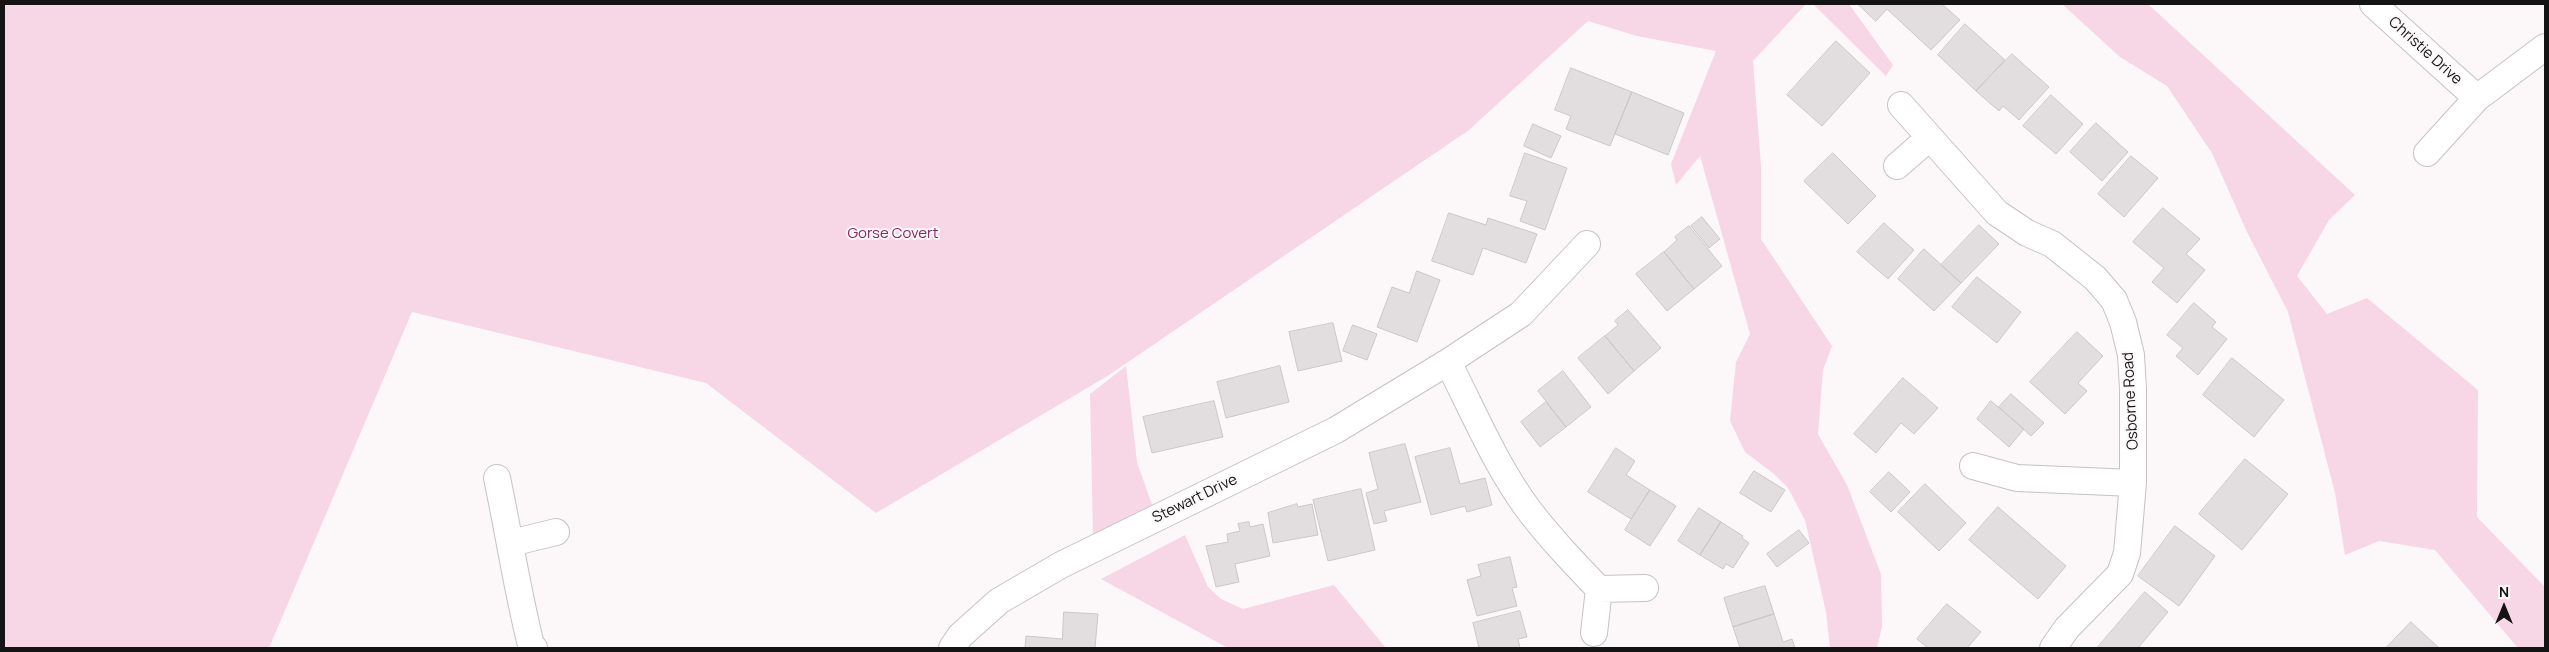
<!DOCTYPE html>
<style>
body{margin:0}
#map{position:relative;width:2549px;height:652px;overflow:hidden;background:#fcf8fa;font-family:Manrope,sans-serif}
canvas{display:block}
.frame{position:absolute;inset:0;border:5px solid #151415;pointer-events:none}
.north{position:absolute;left:2479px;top:582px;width:50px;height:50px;-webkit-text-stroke:4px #fcf8fa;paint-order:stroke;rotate:0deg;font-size:14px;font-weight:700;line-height:20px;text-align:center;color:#151415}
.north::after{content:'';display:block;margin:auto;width:18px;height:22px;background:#151415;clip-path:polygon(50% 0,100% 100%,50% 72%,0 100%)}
</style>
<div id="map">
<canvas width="2549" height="652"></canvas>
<div class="frame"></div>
<div class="north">N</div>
</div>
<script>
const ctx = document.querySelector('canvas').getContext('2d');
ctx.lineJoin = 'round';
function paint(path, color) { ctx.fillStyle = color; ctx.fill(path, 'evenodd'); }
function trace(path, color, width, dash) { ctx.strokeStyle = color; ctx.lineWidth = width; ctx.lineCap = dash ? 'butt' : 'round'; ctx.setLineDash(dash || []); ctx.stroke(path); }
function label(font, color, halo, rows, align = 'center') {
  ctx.font = font + ' Manrope,sans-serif'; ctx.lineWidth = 4; ctx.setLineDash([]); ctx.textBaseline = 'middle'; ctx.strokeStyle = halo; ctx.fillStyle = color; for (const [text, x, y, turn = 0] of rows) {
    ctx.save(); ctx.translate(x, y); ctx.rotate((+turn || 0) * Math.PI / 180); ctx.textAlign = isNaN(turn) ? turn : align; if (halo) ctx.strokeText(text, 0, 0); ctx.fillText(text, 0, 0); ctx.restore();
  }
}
paint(new Path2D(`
 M 4,4 L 1806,4 L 1753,61 L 1761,166 L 1761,239 L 1832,346 L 1823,370 L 1818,434 L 1847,485 L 1881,574 L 1882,627 L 1877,648 L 1830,648 L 1826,612 L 1805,520 L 1788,488 L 1774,474 L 1745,452 L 1730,421 L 1736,362 L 1750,334 L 1700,156 L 1676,185 L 1671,164 L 1716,51 L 1637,36 L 1588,21 L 1469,130 L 1109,375 L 876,513 L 706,383 L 412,312 L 269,648 L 4,648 Z
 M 1813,4 L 1849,4 L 1893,65 L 1886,76 Z
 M 2062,4 L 2148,4 L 2355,195 L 2329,220 L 2297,276 L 2327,314 L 2367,298 L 2478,390 L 2477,517 L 2545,587 L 2545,648 L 2518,648 L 2435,550 L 2379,541 L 2345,555 L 2335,493 L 2288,312 L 2247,232 L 2212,153 L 2167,86 L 2120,57 Z
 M 1126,366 L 1137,462 L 1152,505 L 1093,535 L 1090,394 Z
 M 1185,535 L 1208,587 L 1221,599 L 1243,609 L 1334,585 L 1386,648 L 1228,648 L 1101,579 Z`), '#f7d6e5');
const building = new Path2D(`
 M 1858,4 L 1942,4 L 1960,20 L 1931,50 L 1887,9 L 1876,21 Z
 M 1965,24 L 2005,60 L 1976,91 L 1938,55 Z
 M 1836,41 L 1870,73 L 1822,126 L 1787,95 Z
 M 2012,54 L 2049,87 L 2019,120 L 2003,106 L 1999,111 L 1976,91 Z
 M 1571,68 L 1632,92 L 1610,146 L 1566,129 L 1571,116 L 1555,110 Z
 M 1632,92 L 1684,113 L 1668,155 L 1615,134 Z
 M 2051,95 L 2083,124 L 2056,154 L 2023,126 Z
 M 2096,123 L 2128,152 L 2102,181 L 2070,152 Z
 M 1533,124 L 1561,136 L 1551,158 L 1524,146 Z
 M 1525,153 L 1567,168 L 1545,230 L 1520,221 L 1527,201 L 1510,196 Z
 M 1833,153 L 1876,196 L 1848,224 L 1804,181 Z
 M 2131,156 L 2158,178 L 2124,217 L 2098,194 Z
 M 2163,208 L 2200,239 L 2186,254 L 2205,270 L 2177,303 L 2152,282 L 2164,268 L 2133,242 Z
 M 1449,213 L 1486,225 L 1488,218 L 1537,234 L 1526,263 L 1483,248 L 1473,275 L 1432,261 Z
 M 1702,217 L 1720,239 L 1709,248 L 1691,226 Z
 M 1884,223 L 1914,250 L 1888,279 L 1857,252 Z
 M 1979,225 L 1999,244 L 1961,283 L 1941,265 Z
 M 1689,226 L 1722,266 L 1694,289 L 1664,252 L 1677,240 L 1675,237 Z
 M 1924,249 L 1961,283 L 1934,311 L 1898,279 Z
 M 1664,252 L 1694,289 L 1667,311 L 1636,274 Z
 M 1417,271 L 1440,280 L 1417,342 L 1377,327 L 1392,287 L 1409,293 Z
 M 1977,277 L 2021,312 L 1997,343 L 1952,307 Z
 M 2194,303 L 2216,322 L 2212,327 L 2227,339 L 2198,375 L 2176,356 L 2183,348 L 2167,335 Z
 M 1628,310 L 1661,348 L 1634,371 L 1605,336 L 1618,325 L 1615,321 Z
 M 1333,323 L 1342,361 L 1298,371 L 1289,332 Z
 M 1353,325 L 1377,334 L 1367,360 L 1343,351 Z
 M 2077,332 L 2103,356 L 2078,383 L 2087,391 L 2065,414 L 2030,382 Z
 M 1605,336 L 1634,371 L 1608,394 L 1578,358 Z
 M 2232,358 L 2284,400 L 2254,437 L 2203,395 Z
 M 1280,366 L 1289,402 L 1226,418 L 1217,382 Z
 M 1563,371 L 1591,407 L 1566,427 L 1538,391 Z
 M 1903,378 L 1938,408 L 1914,434 L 1901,423 L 1876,453 L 1854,434 Z
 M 2011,394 L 2044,423 L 2031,436 L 1999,407 Z
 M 1214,401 L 1223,437 L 1152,453 L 1143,417 Z
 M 1991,401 L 2024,429 L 2009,447 L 1977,419 Z
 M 1546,402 L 1566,427 L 1540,447 L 1521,422 Z
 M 1405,444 L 1421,502 L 1384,511 L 1387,521 L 1374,524 L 1366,493 L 1378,489 L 1369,453 Z
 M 1450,448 L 1460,484 L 1485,478 L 1492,505 L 1467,512 L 1465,506 L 1431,515 L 1415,457 Z
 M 1616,448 L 1635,461 L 1626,475 L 1650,490 L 1631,519 L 1588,492 Z
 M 2245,459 L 2288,494 L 2242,550 L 2199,514 Z
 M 1754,471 L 1785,490 L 1771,512 L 1740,493 Z
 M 1889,472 L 1910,492 L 1891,512 L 1870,492 Z
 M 1925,484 L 1966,523 L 1939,551 L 1898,512 Z
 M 1361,489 L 1375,550 L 1328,561 L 1313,500 Z
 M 1650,490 L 1676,506 L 1650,546 L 1625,530 Z
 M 1297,504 L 1298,507 L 1312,504 L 1318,535 L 1273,543 L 1268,513 Z
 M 1998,507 L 2066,566 L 2038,599 L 1969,540 Z
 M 1699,508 L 1721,522 L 1700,555 L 1678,541 Z
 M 1249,522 L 1250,527 L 1263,524 L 1270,556 L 1235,564 L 1239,582 L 1216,587 L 1206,546 L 1228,542 L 1227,534 L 1240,531 L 1238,524 Z
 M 1721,522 L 1743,536 L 1742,538 L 1749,543 L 1733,568 L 1726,564 L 1723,569 L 1700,555 Z
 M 2175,526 L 2215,556 L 2179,606 L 2138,576 Z
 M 1799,530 L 1809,543 L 1777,567 L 1767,554 Z
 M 1510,557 L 1517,587 L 1512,588 L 1517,606 L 1477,616 L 1467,580 L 1481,576 L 1478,565 Z
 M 1765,586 L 1774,614 L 1733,627 L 1724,598 Z
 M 2145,592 L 2168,612 L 2138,648 L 2097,648 Z
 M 1947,604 L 1981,632 L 1967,648 L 1928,648 L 1917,639 Z
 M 1520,611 L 1527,637 L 1518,639 L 1520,648 L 1479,648 L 1473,623 Z
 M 1064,612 L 1098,614 L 1095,648 L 1025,648 L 1026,636 L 1062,639 Z
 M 1774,614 L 1783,642 L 1792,639 L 1795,648 L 1740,648 L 1733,627 Z
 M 2411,622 L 2439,648 L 2386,648 Z`);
paint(building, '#e2dee0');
trace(building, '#cbc7c9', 1);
const minor = new Path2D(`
 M 2373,4 L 2477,98
 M 1901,105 L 1997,213 L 2027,233 L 2052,244 L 2095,278 L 2114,300 L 2123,322 L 2131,355 L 2133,389 L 2133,483 L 2127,553 L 2120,574 L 2067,628 L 2053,648
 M 2427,153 L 2477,98 L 2545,47
 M 1897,166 L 1929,138
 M 1448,362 C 1473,411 1495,464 1528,509 C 1550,538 1574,563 1599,589 L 1645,588
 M 1973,466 L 2017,478 L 2133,483
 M 497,478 C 509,534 517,590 531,645 L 534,648
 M 511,543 L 556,532
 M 1594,633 L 1599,589
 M 952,648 L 960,636 L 999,601 L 1061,565 L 1336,430 L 1448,362 L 1521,314 L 1587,244`);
trace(minor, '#c6c2c4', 28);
trace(minor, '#fff', 26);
label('15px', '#151415', '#fcf8fa', [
 ["Christie Drive",2425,51,42],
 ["Osborne Road",2131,401,-93],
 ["Stewart Drive",1195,499,-26]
]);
label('15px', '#8d2564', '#fcf8fa', [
 ["Gorse Covert",893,234]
]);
</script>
